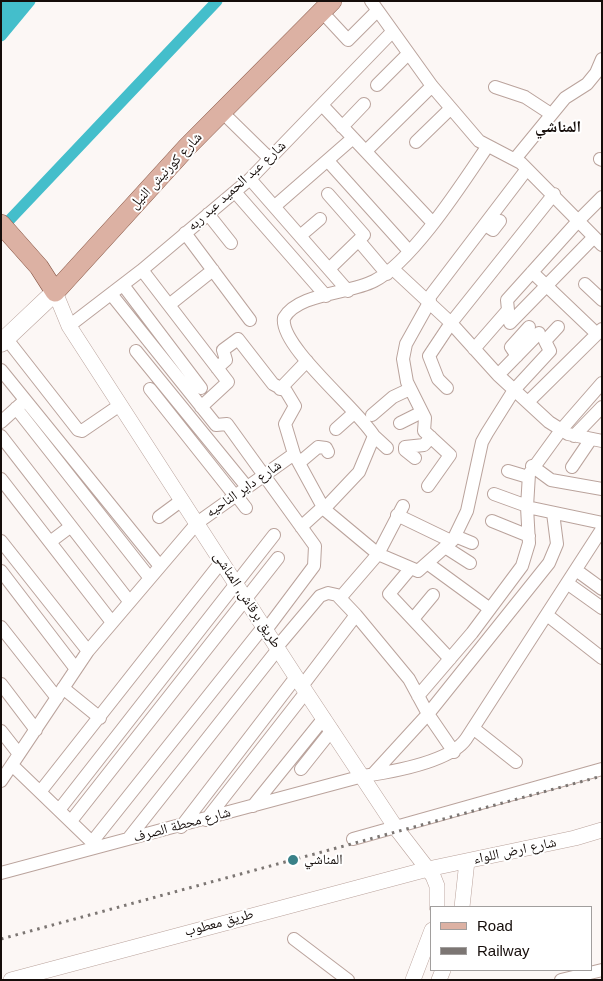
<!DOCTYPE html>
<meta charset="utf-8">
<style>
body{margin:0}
#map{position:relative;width:603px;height:981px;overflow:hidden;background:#fcf7f5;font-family:Arial,sans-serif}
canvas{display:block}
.frame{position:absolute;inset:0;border:2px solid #150d0a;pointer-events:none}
.legend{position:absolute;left:430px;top:906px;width:162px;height:65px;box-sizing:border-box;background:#fff;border:1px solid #a19e9d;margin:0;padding:6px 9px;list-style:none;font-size:15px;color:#150d0a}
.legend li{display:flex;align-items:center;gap:10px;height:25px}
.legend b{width:25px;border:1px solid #a19e9d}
</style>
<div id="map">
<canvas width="603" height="981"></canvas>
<div class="frame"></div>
<ul class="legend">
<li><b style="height:6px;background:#dcb1a3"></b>Road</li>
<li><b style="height:6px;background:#7c7673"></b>Railway</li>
</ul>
</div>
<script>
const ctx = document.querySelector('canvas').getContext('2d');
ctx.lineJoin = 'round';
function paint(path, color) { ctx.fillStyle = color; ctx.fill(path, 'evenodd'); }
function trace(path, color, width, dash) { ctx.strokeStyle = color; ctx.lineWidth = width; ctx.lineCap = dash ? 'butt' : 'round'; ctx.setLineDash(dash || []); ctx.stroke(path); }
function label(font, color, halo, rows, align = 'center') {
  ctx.font = font + ' Arial,"Noto Naskh Arabic",sans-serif'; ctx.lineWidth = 4; ctx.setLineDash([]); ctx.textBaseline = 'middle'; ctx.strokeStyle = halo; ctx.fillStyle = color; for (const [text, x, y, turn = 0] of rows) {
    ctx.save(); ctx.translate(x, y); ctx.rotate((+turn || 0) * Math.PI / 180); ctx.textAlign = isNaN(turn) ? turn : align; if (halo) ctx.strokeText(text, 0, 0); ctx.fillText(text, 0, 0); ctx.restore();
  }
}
paint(new Path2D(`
 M 1,1 L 31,1 L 1,29 Z`), '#44becb');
trace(new Path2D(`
 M 1,36 L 30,1
 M 1,229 L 217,1`), '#44becb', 11);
const minor = new Path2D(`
 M 371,1 L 432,86 L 479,141 L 521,163 L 602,245
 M 322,12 L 348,40 L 377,11
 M 377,85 L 408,54
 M 495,87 L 525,97 L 551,114
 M 322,105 L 432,222
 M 222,112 L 270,159
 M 342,127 L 364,104
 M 416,142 L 450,109
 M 366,151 L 432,86
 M 515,159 L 565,98 L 587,84 L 596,73 L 602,59
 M 600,159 L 602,160
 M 328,161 L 409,251
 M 250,179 L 348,291
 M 235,192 L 326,296
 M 328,194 L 364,235 L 329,269
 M 275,206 L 353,138
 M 208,214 L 231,243
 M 579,220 L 602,197
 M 485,225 L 493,230 L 500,221
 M 185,233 L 250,320
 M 300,236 L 320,219
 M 359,241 L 387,274
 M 393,269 L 451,323 L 498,375 L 549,422 L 568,434 L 602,441
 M 142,270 L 228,382 L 201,407
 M 532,272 L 597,334
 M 585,284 L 602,300
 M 123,285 L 201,388
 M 111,294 L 216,425 L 227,424 L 315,546 L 314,566 L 266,630
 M 428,299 L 527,169
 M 169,305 L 213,270
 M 510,323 L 594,237
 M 69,326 L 142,270 L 250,179 L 392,32
 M 6,338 L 78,430 L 82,431 L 120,405
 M 474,349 L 508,310 L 507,300 L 579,220
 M 136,351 L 247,487
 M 517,356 L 511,347 L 529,327
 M 217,368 L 226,360 L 223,350 L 238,339 L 273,384 L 286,391 L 295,406 L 285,424 L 294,454
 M 1,370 L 159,565
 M 498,375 L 539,333
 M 447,388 L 438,379 L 429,356 L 451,323 L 554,194
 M 150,389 L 235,496
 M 280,389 L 307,361
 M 528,402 L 602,329
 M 16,408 L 149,577
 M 372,415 L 393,397 L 410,389
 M 1,422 L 22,403
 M 400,423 L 422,412
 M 336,429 L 354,413
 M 1,436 L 129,601
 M 374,436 L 387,448
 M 574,436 L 602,407
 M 415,458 L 405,450 L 405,447 L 424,445 L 431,437
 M 299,463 L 318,447 L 326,448 L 328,452
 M 532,466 L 551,480 L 602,489
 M 572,467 L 591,439
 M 508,471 L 528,477
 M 1,479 L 111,621
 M 428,486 L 450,455 L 424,431 L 425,418 L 407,382 L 403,359 L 406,344 L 430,301
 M 494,494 L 527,506
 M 236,495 L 246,508
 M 527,507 L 602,523
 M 324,509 L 359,472 L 374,436 C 359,410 279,346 284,318 C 298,293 349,294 374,281 C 412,262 462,184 487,147
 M 397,515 L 451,541
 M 159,517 L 182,500
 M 492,521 L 529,536
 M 301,527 L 323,507
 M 455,536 L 472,543
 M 1,541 L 88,651
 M 50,542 L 66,530
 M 445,547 L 470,563
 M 427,563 L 490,609
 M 410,569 L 389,594 L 450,659
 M 576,570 L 602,589
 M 1,571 L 76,669
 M 567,583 L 602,608
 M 340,598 L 378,554 L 403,506
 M 547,615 L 602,658
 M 413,619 L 433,595
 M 1,627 L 57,698
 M 277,647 L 320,596 L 328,593 L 337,595 L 356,615 L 409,679 L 428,714 L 454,752
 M 1,684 L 36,730
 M 302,686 L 356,615
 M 63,688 L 100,718
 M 418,696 L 472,633 L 522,566 L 529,543 L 527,507 L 529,474 L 561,430 L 602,383
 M 473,728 L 516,762
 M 1,731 L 19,754
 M 12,765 L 97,847
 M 301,769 L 332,730
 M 373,774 L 428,714 L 549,563 L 557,544 L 553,513
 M 1,781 L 88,651 L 197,523 L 294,454 L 324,509 L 378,554 L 418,571 L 453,540 L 467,511 L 482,442 L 487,433 L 514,390 L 550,351 L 545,341 L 558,327
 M 40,792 L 222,561
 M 253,806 L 324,718
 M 59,810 L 274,535
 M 206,820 L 306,692
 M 71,821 L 278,558
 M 181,827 L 296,677
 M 128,839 L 278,649
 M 353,839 L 602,769
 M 92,842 L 264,626
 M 1,873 L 363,776 C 391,772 450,762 466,739 L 602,529
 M 294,939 L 348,980
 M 561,980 L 602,970`);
const tertiary = new Path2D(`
 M 55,292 L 69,326 L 296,677 L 396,828 L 433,876 L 437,886 L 437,907
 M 462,907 L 467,861
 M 11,980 L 428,869 L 575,838 L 602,830
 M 413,980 L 432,930
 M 439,980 L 443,970`);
const secondary = new Path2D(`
 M 1,343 L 55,292`);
const primary = new Path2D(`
 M 1,224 L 39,267 L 55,292 L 187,147 L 332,1`);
trace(minor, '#baa39c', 14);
trace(tertiary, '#baa39c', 16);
trace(secondary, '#baa39c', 19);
trace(primary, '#875645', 20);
trace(minor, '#fff', 12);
trace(tertiary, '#fff', 15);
trace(secondary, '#fff', 18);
trace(primary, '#dcb1a3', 19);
trace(new Path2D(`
 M 1,939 L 602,776`), '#7c7673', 3, [2.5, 5]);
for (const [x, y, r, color] of [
 [293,860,6,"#398188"]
]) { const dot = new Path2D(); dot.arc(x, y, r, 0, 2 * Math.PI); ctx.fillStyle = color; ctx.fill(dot); trace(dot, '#fff', 2); }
label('14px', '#150d0a', '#fff', [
 ["شارع كورنيش النيل",166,171,-47],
 ["شارع عبد الحميد عبد ربه",237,186,-42],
 ["شارع داير الناحيه",244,489,-35],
 ["طريق برقاش, المناشى",247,600,57],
 ["شارع محطة الصرف",182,825,-15],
 ["شارع ارض اللواء",515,851,-12],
 ["طريق معطوب",219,923,-15]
]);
label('14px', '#150d0a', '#fff', [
 ["المناشي",304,860]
], 'left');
label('bold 16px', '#150d0a', '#fff', [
 ["المناشي",558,128]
]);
</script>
